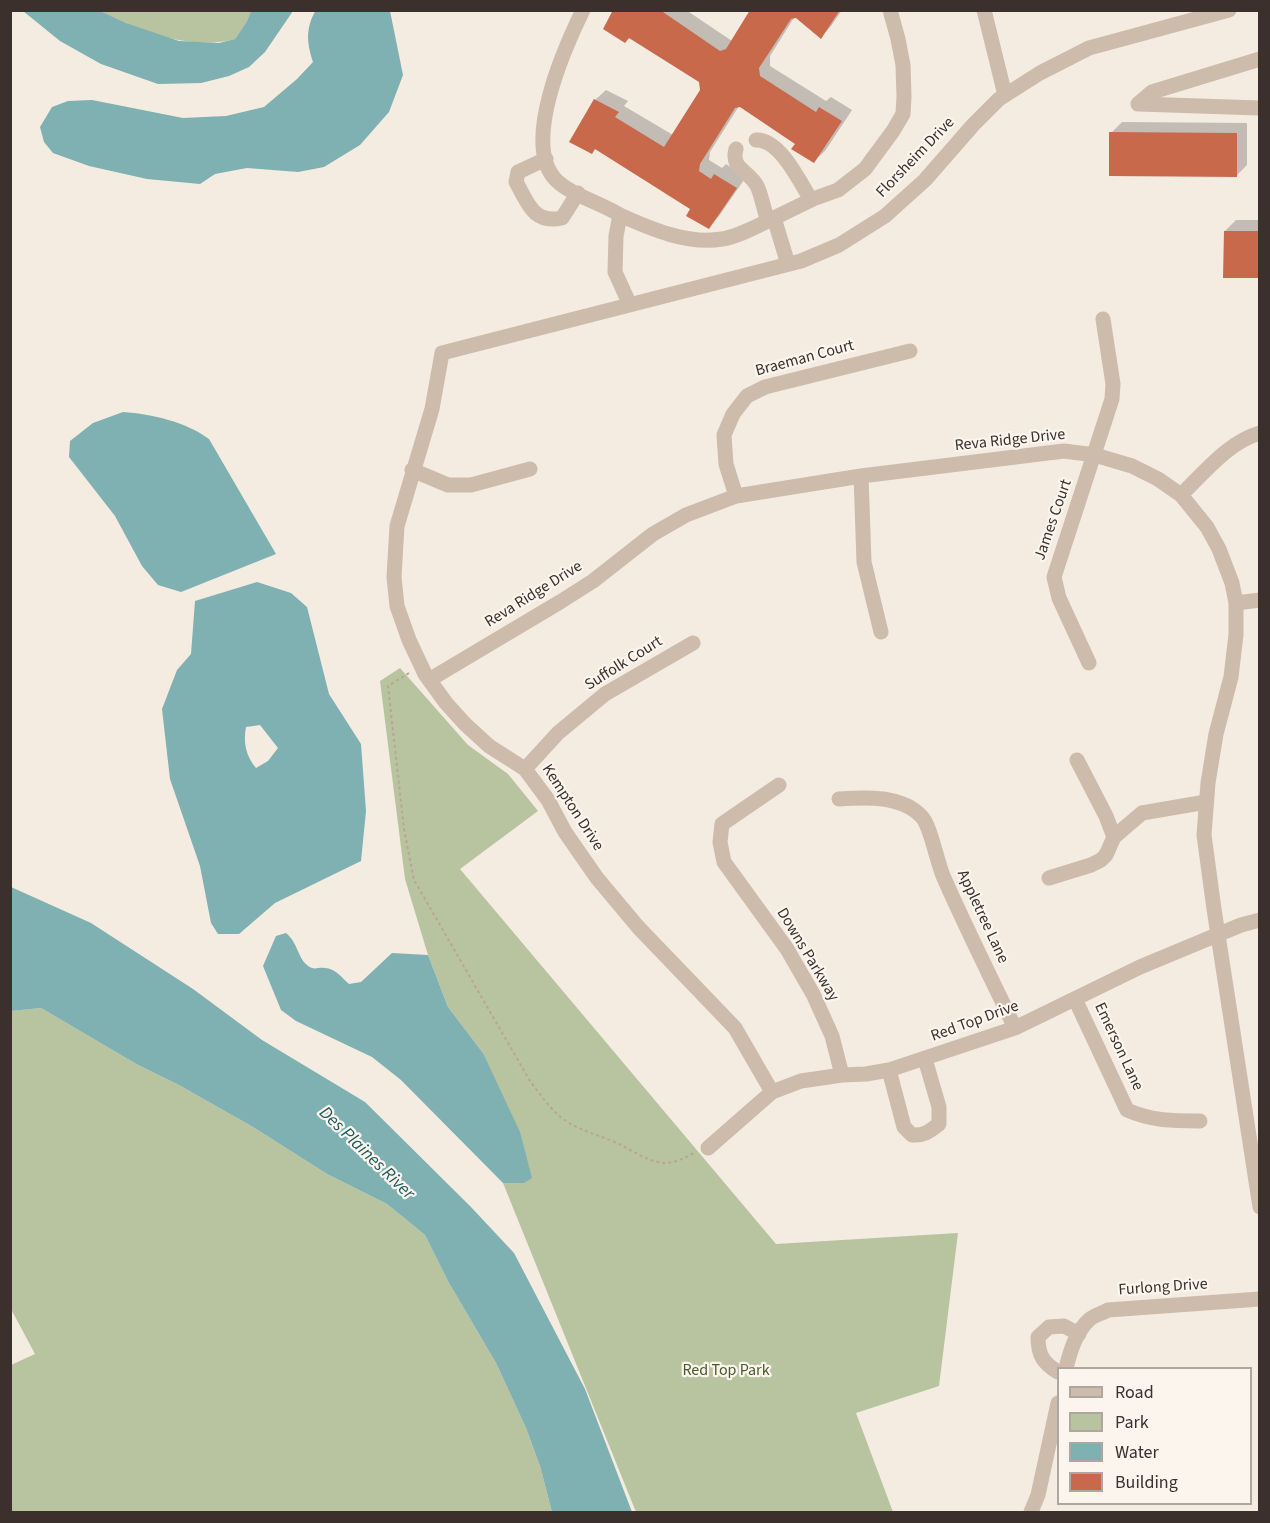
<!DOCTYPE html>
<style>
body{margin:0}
#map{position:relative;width:1270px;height:1523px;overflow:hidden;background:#f4ebe1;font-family:"Source Sans 3",sans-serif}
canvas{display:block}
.frame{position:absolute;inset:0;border:12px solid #3b302b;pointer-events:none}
.legend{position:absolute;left:1057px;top:1367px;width:195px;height:138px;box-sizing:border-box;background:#fbf5ee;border:2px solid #aea6a0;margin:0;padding:8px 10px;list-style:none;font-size:18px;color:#3b302b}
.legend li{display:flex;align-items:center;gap:12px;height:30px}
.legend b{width:30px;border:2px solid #aea6a0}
</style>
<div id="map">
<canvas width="1270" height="1523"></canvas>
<div class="frame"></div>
<ul class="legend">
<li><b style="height:8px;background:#cdbbac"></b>Road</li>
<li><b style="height:16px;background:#b8c4a0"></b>Park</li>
<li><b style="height:16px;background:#7fb0b2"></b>Water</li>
<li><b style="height:16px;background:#c8694b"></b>Building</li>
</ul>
</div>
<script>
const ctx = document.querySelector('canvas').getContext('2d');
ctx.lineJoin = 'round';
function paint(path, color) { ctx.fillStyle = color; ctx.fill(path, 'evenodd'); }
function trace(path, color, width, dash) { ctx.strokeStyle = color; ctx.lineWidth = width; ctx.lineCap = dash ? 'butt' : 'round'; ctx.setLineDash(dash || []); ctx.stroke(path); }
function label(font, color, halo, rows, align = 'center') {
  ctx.font = font + ' "Source Sans 3",sans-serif'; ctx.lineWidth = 4.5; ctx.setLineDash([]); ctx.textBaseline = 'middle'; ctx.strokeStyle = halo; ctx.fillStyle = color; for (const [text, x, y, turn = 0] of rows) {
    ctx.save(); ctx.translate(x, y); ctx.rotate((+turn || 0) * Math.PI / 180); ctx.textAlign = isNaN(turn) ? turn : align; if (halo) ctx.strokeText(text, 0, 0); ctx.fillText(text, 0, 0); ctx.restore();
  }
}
paint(new Path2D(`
 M 100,11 L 251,11 L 247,21 L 235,39 C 189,51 140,31 100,11 Z
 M 400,668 L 468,745 L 508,774 L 538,811 L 460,869 L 776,1244 L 958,1233 L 939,1386 L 856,1413 L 893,1512 L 636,1512 L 503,1183 L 524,1183 L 483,1053 L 448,1007 L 428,955 L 405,879 L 380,681 Z
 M 41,1008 L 138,1065 L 177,1084 L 253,1127 L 327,1174 L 387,1204 L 425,1235 L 449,1283 L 496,1363 L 526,1428 L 540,1466 L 552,1512 L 11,1512 L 11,1365 L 35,1354 L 11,1309 L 10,1011 Z`), '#b8c4a0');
paint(new Path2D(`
 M 316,10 L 390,11 L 403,75 L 389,112 L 360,145 L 324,167 L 298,172 L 247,168 L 215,174 L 200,184 L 147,179 L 89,166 L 53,153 L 44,142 L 40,127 L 52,107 L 68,101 L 92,100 L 183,118 L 226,116 L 264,107 L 297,79 L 313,62 C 307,44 305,28 316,10 Z
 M 23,11 L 100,11 L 126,23 L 179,41 L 219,43 L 235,39 L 247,21 L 251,11 L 293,11 L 265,52 L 249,67 L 229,76 L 201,83 L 158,84 L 101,64 L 60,41 Z
 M 123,412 C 152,414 186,422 209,439 L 276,554 L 181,592 L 158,585 L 142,566 L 115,516 L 69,457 L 70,441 L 93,423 Z
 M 257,582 L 291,593 L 307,607 L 329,694 L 361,744 L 366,811 L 361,861 L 275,903 L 239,934 L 218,934 L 211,923 L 200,866 L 170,779 L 162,709 L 177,670 L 191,654 L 195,601 ZM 260,725 L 278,748 L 268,761 L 256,768 C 246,756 243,743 246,727 Z
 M 11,887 L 91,923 L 193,989 L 262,1040 L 365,1102 L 470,1206 L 514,1253 L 585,1389 L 632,1512 L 552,1512 L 540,1466 L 526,1428 L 496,1363 L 449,1283 L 425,1235 L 387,1204 L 327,1174 L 253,1127 L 177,1084 L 138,1065 L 41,1008 L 11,1011 Z
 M 286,933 C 298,943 298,958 307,965 C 314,971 317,967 325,968 C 335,968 342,978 349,984 L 361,982 L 392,953 L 428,955 L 448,1007 L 483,1053 L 520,1132 L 532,1178 L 524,1183 L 503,1183 L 401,1080 L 372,1057 L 296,1021 L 281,1010 L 263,966 L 276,936 Z`), '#7fb0b2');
paint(new Path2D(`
 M 615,10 L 686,10 L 732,41 L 751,10 L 842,10 L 831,26 L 821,37 L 795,16 L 770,56 L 770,66 L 826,101 L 831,97 L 852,110 L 825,151 L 814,161 L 797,144 L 739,106 L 710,152 L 709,160 L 722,168 L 726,164 L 746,177 L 719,216 L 709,227 L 692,209 L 596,148 L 592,152 L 595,100 L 606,90 L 628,101 L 624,106 L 673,135 L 702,90 L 701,81 L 630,37 Z
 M 1122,122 L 1247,123 L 1247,165 L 1236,176 L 1111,133 Z
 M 1236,220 L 1260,220 L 1260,276 L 1225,231 Z`), '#0003');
paint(new Path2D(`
 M 613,10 L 660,10 L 720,51 L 726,49 L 750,10 L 840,10 L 821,39 L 796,18 L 791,19 L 759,68 L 760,76 L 816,112 L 819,107 L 842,121 L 814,163 L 791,149 L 795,144 L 740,107 L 735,108 L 700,164 L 699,171 L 711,179 L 714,174 L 737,188 L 709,229 L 686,216 L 690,209 L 595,149 L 592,154 L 569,142 L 594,99 L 619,112 L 615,117 L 664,147 L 700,90 L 699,82 L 629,38 L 625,43 L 603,29 Z
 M 1109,132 L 1237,133 L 1237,177 L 1109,176 Z
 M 1224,231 L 1260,231 L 1260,278 L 1223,278 Z`), '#c8694b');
trace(new Path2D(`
 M 409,673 L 388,686 L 404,829 L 414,880 L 530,1081 C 540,1094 549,1108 563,1119 C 580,1131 599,1135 617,1143 C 632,1150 648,1162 664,1163 C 675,1163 685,1158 694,1153`), '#b9a596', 2, [3, 3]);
trace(new Path2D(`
 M 583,10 C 565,47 521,144 556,180 C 571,195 601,203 620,215 L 616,236 L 615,272 L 630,305
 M 984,10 L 1005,95
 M 1260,59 L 1152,92 L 1138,104 L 1260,108
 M 756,140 C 780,139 800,182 811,200
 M 736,149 C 730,170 751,171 758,188 C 762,198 764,210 768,221
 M 546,159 L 518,172 L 516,182 C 528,203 533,224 562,218 L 578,193
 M 620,215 C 651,229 688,245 722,239 C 740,236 757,226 774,218
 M 788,264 L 774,218 L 813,199 L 838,190 L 865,169 L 893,131 L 903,114 L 904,97 L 903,65 L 898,39 L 890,10
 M 412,470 L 448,485 L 471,485 L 530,469
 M 861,476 L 864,562 L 881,632
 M 1181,495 C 1204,473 1228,442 1260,433
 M 736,496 L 726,464 L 724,435 L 733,414 L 747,396 L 765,387 L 910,351
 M 1236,603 L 1260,600
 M 1089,663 L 1059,598 L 1054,577 L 1112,399 L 1113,384 L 1103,319
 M 429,680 L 560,602 L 593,581 L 653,534 L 686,515 L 736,496 L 861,476 L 1064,451 L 1095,455 L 1132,466 L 1158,479 L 1181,495 L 1207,527 L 1219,549 L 1232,583 L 1236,603 L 1236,635 L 1231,677 L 1216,734 L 1208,783 L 1204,835 L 1214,909 L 1260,1207
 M 1077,760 L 1106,816 L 1114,837
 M 525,769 L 558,733 L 605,694 L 693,643
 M 779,785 L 722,824 L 720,842 L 724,862 L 787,949 L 813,994 L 832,1036 L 842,1075
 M 839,799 C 866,797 902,795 922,817 C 931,827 937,863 944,878 C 966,928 991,978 1015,1028
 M 1049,878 L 1091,865 L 1101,860 L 1106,855 L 1114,837 L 1142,813 L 1206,802
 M 1075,999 L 1127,1110 C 1152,1121 1173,1121 1200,1121
 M 889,1070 L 904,1127 L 912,1135 C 924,1136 930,1131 939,1124 L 939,1107 L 925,1059
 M 772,1092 L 735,1028 L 638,927 L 597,878 L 565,832 L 548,800 L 525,769 L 489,746 L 465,724 L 446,703 L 425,674 L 409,640 L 397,606 L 394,577 L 397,526 L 432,409 L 442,353 L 801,261 L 839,245 L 885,216 L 925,180 L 973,125 L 999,99 L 1040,73 L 1089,48 L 1229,10
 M 708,1148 L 772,1092 L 801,1081 L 842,1075 L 866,1074 L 889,1070 L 1015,1028 L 1140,967 L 1241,925 L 1260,920
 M 1066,1368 C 1070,1352 1076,1331 1090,1319 C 1095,1315 1103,1313 1108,1310 L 1260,1299
 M 1058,1372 C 1043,1363 1038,1355 1038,1337 L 1049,1327 L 1064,1326 L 1079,1334
 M 1031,1512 L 1038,1495 L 1058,1403`), '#cdbbac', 15);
label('16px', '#3b302b', '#fbf5ee', [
 ["Florsheim Drive",916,158,-46],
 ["Braeman Court",805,359,-15],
 ["Reva Ridge Drive",1010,441,-6],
 ["James Court",1054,520,-71],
 ["Reva Ridge Drive",534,595,-32],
 ["Suffolk Court",624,664,-32],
 ["Kempton Drive",572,808,57],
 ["Appletree Lane",982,917,65],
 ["Downs Parkway",807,955,59],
 ["Red Top Drive",975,1022,-20],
 ["Emerson Lane",1118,1047,65],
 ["Furlong Drive",1163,1288,-4]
]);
label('16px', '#4a5a2e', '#fbf5ee', [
 ["Red Top Park",726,1371]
]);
label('italic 18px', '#1f5a5e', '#fbf5ee', [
 ["Des Plaines River",366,1154,44]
]);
</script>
